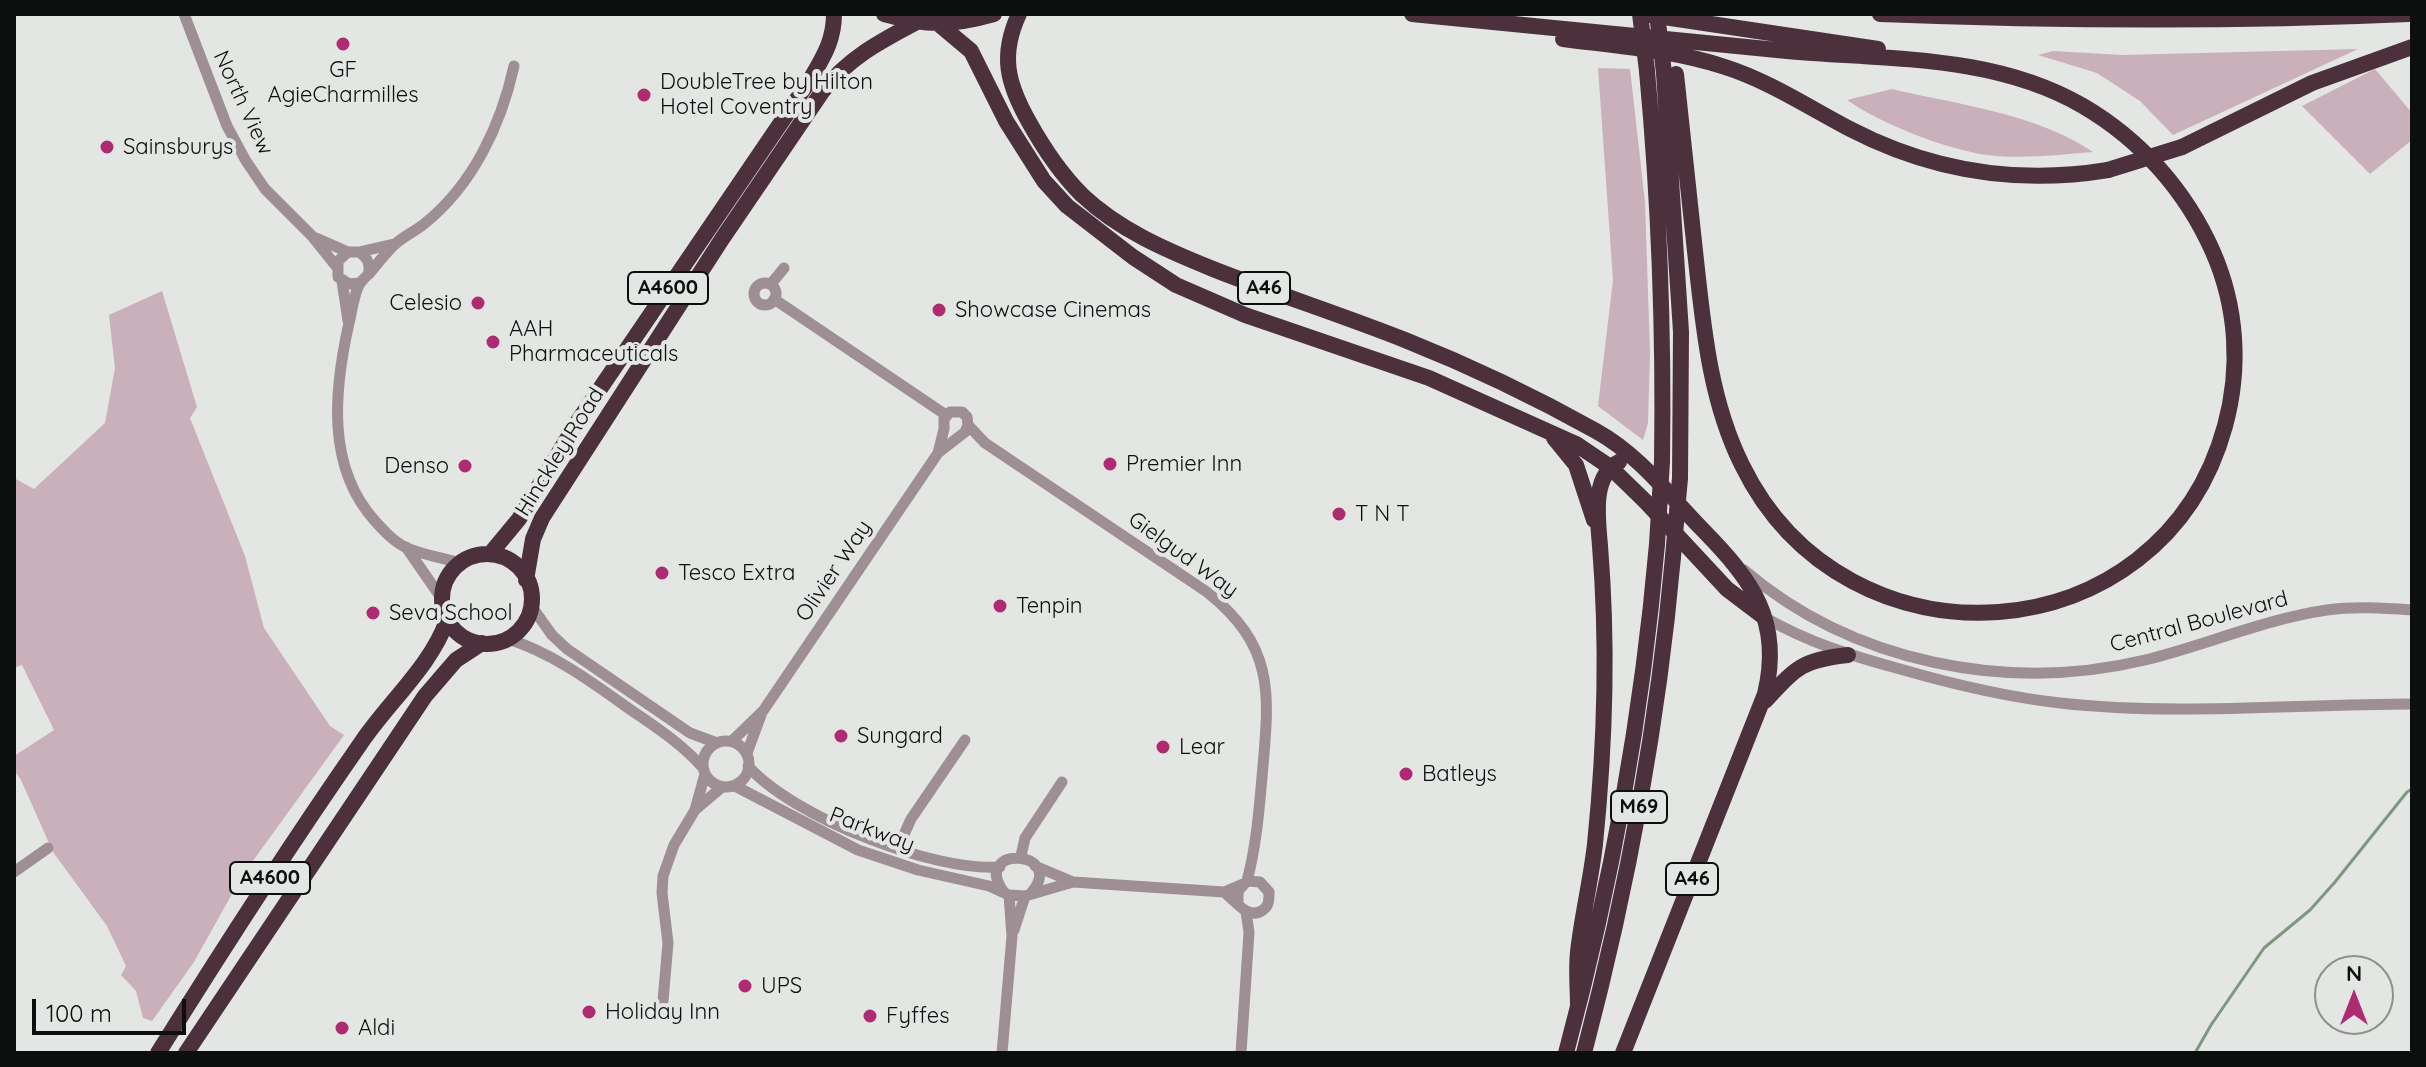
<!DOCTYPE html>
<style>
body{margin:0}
#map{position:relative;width:2426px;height:1067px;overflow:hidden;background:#e3e6e3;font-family:Quicksand,sans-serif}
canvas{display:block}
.frame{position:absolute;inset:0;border:16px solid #0d0f0e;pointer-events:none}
.north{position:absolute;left:2314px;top:955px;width:80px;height:80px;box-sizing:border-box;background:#e3e6e3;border:2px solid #8d908e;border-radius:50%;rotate:0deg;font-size:22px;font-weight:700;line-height:32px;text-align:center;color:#0d0f0e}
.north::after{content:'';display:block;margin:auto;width:28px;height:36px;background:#ae2a71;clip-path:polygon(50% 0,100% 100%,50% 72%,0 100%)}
.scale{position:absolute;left:32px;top:999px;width:154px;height:36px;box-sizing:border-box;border:4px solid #0d0f0e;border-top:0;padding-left:10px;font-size:24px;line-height:28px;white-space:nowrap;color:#0d0f0e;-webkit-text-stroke:6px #e3e6e3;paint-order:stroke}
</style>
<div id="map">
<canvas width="2426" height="1067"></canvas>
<div class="frame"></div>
<div class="north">N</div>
<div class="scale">100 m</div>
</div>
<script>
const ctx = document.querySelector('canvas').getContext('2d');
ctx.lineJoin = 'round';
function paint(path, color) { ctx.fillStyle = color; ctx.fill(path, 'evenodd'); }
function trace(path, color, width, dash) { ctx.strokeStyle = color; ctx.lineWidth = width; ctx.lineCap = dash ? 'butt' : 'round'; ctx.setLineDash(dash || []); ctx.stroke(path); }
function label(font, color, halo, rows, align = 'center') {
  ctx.font = font + ' Quicksand,sans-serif'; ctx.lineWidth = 8; ctx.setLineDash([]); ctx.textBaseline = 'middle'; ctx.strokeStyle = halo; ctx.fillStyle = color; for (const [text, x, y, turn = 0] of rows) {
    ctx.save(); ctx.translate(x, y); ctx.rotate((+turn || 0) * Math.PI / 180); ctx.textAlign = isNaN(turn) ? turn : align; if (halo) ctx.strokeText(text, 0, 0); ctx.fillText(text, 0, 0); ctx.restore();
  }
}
paint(new Path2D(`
 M 2358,49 L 2173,135 L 2140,101 L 2097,73 L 2038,55 L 2053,51 L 2122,55 Z
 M 1598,68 L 1630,69 L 1645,202 L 1650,352 L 1648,423 L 1643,440 L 1598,406 L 1613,280 Z
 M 2375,69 L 2412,113 L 2412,140 L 2370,174 L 2302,106 Z
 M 1892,89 C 1959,105 2035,113 2093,152 C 2056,155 2017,160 1980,154 C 1938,146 1882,124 1847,100 Z
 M 162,291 L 197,407 L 190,418 L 245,556 L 264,628 L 330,726 L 344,735 L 242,876 L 194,962 L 152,1021 L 143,1018 L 136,991 L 121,975 L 126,966 L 107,926 L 53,852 L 21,780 L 14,770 L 14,756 L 54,730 L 22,665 L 14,668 L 14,478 L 34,489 L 105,423 L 115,368 L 109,315 Z`), '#cab0ba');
trace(new Path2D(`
 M 2195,1053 L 2211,1025 L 2264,948 L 2310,910 L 2335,882 L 2407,792 L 2412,789`), '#7d9781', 3);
trace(new Path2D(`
 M 184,14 L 227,126 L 246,161 L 265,189 L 312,236 L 336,266
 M 316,238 L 348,252
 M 359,252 L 394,244
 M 369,274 C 377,264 385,254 393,246 C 402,237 414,232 424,224 C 473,185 501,125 514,66
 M 342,281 L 348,321
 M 360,283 L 349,284 L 338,277 L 338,261 L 348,252 L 359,252 C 365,256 369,260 369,267 C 370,275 365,277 361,282 C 354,291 352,312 349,323 C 334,390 326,467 375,521 C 384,531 394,542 407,548 C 424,555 443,558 460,563
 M754 294a11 11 0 1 1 22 0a11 11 0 1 1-22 0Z
 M 771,284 L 784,268
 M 774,299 L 946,415
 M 938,453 L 944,429 L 944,419 L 950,412 L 962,412 L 967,417 L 968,425 L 985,443 L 1207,592 C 1277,648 1269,696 1262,777 C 1259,812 1256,847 1247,881
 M 406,547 L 442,599
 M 1744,570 C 1853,663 2007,693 2145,660 C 2206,645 2265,619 2327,610 C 2355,606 2384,608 2412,610
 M 532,607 L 552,635 L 567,649 L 690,733 L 717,743
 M 1764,617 C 1807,642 1852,656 1900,669 C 1952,684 2006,697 2060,703 C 2176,716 2295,704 2412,704
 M 508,639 C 553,653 593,683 631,710 C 657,728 682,744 703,768
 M703 764a23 23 0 1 1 46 0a23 23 0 1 1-46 0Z
 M 732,741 L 763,711 L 938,453 L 965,432 L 968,425
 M 747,753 L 761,715
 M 748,766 C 793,817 933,872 1000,867
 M 735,786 L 858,850 L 918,870 L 989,886 L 1009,895 L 1025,896 L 1073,882
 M 696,809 L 722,787
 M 898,848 L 911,819 L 965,740
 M 1021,856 L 1025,838 L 1062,782
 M 1035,866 L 1073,882 L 1224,892 L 1243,884
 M 14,872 L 48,848
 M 1003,891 C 971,844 1068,850 1031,893
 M 1224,892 C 1235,900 1248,921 1263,910 C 1269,906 1269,900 1269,892 L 1260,882 L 1247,881 L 1238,891 L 1238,902
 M 1014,930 L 1025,896
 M 663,1001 L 668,943 L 662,893 L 663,876 L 674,845 L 695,810 L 705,774
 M 1002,1053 L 1012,936 L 1009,895
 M 1241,1053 L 1249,932 L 1246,912`), '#9e8f94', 11);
trace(new Path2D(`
 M 884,14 C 926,26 952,26 994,14
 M 1019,14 C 1000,55 1007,83 1029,122 C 1044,149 1060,173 1082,195 C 1119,230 1166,250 1213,269 C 1276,294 1342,315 1405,340 C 1468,365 1537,398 1596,431 C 1638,454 1669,495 1702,529 C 1751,579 1783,620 1765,694 L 1623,1053
 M 1412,14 C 1537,26 1662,38 1787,51 C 1887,60 1993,54 2083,106 C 2141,140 2186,191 2213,252 C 2237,307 2241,368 2225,426 C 2162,657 1846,678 1742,465 C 1709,399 1703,323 1695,251 C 1689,192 1682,133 1676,74
 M 1644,14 L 1878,49
 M 1880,14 C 2057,21 2232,22 2409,14
 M 940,25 L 971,51 L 1006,121 L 1044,181 L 1067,206 L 1133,257 L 1176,285 L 1245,315 L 1429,378 L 1576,444 L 1610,467 L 1646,502 L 1727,589 L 1764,617
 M 1563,39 C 1617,46 1673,50 1725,67 C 1769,81 1808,107 1850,129 C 1931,171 2017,185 2108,170
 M 1647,71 C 1659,201 1664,330 1662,461
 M 1664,73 L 1681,332 L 1680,478
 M 2182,147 L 2312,83 L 2412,47
 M 1554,438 L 1576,465 L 1594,520
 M 490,554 L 519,519 L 576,424 L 810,80 C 823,57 834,41 834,14
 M442 599a45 45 0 1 1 90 0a45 45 0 1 1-90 0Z
 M 526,580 L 533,539 L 542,518 L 722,239 L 822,92 C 847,59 879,42 915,23
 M 1765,701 C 1796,668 1801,660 1848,655
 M 1578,1007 C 1578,989 1576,970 1578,952 C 1582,916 1591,880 1595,844 C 1605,746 1608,644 1600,546 C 1598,519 1591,476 1619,462
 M 158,1053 C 224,947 292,842 363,740 C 390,701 432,664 447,620
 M 186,1053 L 425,696 L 456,660 L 482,643
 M 1566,1053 C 1611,886 1642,717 1657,544
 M 1584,1053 C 1627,890 1658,725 1673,557`), '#4c313c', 16);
trace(new Path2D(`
 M 1640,14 L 1647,71
 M 1657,14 L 1664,73
 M 2108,170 L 2182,147
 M 1657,544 L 1662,461
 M 1673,557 L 1680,478`), '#4c313c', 16);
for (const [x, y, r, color] of [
 [343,44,8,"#ae2a71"],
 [644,95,8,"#ae2a71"],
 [107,147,8,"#ae2a71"],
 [478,303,8,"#ae2a71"],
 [939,310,8,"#ae2a71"],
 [493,342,8,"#ae2a71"],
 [1110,464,8,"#ae2a71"],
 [465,466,8,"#ae2a71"],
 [1339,514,8,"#ae2a71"],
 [662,573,8,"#ae2a71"],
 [1000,606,8,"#ae2a71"],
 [373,613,8,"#ae2a71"],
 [841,736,8,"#ae2a71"],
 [1163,747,8,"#ae2a71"],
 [1406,774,8,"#ae2a71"],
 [745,986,8,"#ae2a71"],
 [589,1012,8,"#ae2a71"],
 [870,1016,8,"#ae2a71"],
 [342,1028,8,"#ae2a71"]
]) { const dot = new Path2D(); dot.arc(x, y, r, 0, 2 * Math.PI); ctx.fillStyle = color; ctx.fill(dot); trace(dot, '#e3e6e3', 3); }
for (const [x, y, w] of [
 [668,288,80],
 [1264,288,52],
 [1639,807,56],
 [270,878,80],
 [1692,879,52]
]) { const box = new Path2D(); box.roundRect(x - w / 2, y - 16, w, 32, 6); ctx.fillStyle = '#e3e6e3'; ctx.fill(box); trace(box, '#0d0f0e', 2); }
label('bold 20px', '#0d0f0e', null, [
 ["A4600",668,288],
 ["A46",1264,288],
 ["M69",1639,807],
 ["A4600",270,878],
 ["A46",1692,879]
]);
label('22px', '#0d0f0e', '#e3e6e3', [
 ["GF",343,70,"center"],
 ["AgieCharmilles",343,95,"center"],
 ["DoubleTree by Hilton",660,82],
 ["Hotel Coventry",660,107],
 ["Sainsburys",123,147],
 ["Celesio",462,303,"right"],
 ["Showcase Cinemas",955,310],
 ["AAH",509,329],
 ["Pharmaceuticals",509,354],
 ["Premier Inn",1126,464],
 ["Denso",449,466,"right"],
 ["T N T",1355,514],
 ["Tesco Extra",678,573],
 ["Tenpin",1016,606],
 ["Seva School",389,613],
 ["Sungard",857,736],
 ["Lear",1179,747],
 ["Batleys",1422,774],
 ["UPS",761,986],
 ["Holiday Inn",605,1012],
 ["Fyffes",886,1016],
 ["Aldi",358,1028]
], 'left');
label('22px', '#0d0f0e', '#e3e6e3', [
 ["North View",243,103,65],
 ["Hinckley Road",560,452,-58],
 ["Gielgud Way",1183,555,36],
 ["Olivier Way",834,571,-56],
 ["Central Boulevard",2199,622,-15],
 ["Parkway",872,830,21]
]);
</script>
